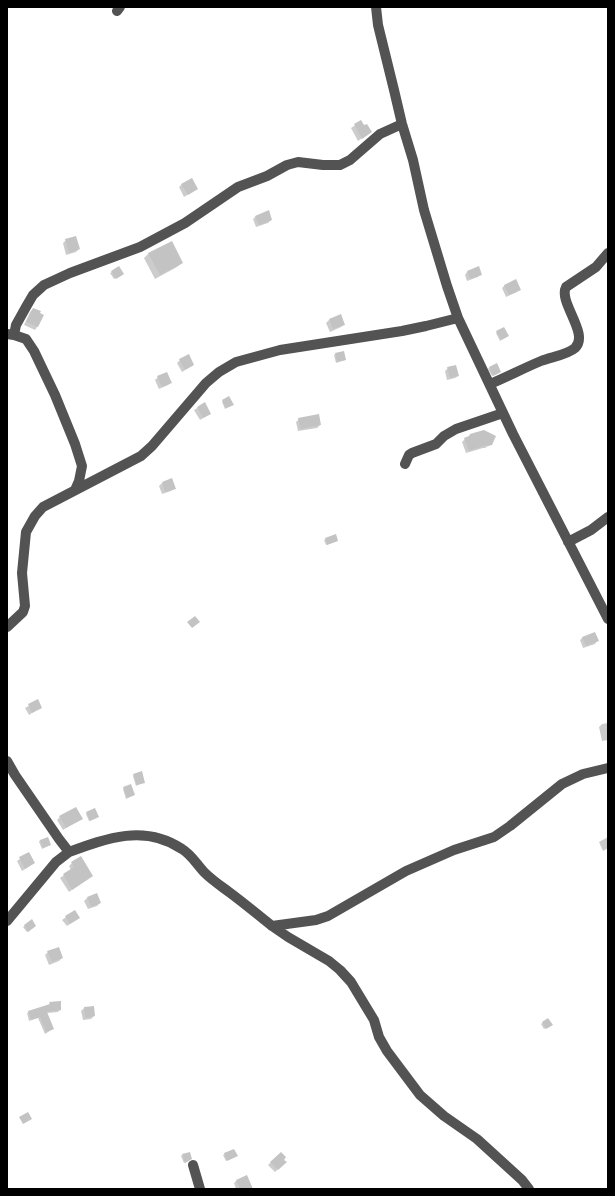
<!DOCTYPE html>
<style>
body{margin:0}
#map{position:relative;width:615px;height:1196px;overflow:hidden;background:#fff;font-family:"PT Sans",sans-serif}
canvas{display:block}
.frame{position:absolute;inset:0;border:8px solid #000;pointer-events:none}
</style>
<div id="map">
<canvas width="615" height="1196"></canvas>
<div class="frame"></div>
</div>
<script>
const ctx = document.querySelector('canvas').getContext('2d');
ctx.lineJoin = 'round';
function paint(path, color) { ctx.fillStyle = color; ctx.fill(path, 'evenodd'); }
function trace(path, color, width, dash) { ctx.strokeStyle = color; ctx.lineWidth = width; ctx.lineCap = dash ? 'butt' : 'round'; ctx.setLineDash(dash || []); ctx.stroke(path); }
paint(new Path2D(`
 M 361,121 L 364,126 L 371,132 L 358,141 L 351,128 Z
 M 182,184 L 197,189 L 184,197 L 179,187 Z
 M 256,216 L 271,220 L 268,223 L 256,227 L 253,219 Z
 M 66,240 L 79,249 L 76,252 L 66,255 L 63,243 Z
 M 149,253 L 182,263 L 177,267 L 155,279 L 144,258 Z
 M 112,272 L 122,275 L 114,279 L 110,273 Z
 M 467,272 L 481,274 L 478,277 L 467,281 L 465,275 Z
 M 505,285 L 520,289 L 517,292 L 506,297 L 502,288 Z
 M 33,309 L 43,315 L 37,327 L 35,330 L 24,325 L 30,312 Z
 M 329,320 L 344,324 L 341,327 L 330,332 L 326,323 Z
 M 497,332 L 508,336 L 500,341 L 496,333 Z
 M 336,354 L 345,360 L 336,363 L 334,355 Z
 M 180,360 L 193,365 L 182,372 L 177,363 Z
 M 448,368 L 458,376 L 455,378 L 447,380 L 445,371 Z
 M 489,368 L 499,373 L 492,376 L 488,369 Z
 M 158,377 L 171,382 L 168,385 L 159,389 L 155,380 Z
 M 223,401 L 231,406 L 225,409 L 222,402 Z
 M 204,404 L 210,414 L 200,420 L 194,410 Z
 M 299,419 L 320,425 L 317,428 L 298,431 L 296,422 Z
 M 465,439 L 491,444 L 485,448 L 483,448 L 466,453 L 462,442 Z
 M 162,483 L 174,489 L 171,491 L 162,494 L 159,486 Z
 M 335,535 L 337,541 L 326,545 L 324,540 Z
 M 583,637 L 597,641 L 595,644 L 583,648 L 580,640 Z
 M 38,701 L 41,707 L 29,715 L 25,708 Z
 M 608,723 L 608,740 L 602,741 L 599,727 L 602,724 Z
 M 134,775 L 144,782 L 136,786 L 133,776 Z
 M 124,788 L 134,795 L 126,799 L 123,789 Z
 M 87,813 L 96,818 L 89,821 L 86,814 Z
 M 60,817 L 82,818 L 63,830 L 57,820 Z
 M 608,837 L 608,848 L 603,851 L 599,842 Z
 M 40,840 L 50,845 L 42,849 L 39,842 Z
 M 28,853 L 34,863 L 22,871 L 17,861 Z
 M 72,863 L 92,876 L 69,892 L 60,878 L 71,870 L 69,866 Z
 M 96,894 L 100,903 L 97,906 L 88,909 L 84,901 L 87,898 Z
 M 74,911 L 76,920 L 67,926 L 62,920 Z
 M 32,921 L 34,927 L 27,932 L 23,927 Z
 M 48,952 L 62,958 L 59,961 L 49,965 L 45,955 Z
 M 50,1003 L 60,1010 L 58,1012 L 47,1013 L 53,1029 L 45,1034 L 38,1018 L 29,1021 L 27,1013 L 29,1012 L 48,1006 Z
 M 84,1008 L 94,1016 L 91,1019 L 83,1020 L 81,1011 Z
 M 548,1019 L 550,1026 L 544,1029 L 541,1024 Z
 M 281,1153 L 283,1160 L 285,1162 L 275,1172 L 268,1165 Z
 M 225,1154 L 236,1156 L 226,1161 L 223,1155 Z
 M 182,1155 L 190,1160 L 184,1163 L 181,1156 Z
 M 237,1180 L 249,1189 L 236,1189 L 234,1183 Z`), '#0003');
paint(new Path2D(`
 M 361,120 L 364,125 L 367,124 L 372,132 L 362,139 L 354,124 Z
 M 192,178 L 198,189 L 188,195 L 181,184 Z
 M 269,210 L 272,220 L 259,225 L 255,216 Z
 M 76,236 L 80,249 L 69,253 L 65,239 Z
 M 172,241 L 183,263 L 160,275 L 148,253 Z
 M 119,266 L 124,274 L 116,279 L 111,271 Z
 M 479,266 L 482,275 L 470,279 L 467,271 Z
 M 516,279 L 521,290 L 509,295 L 504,285 Z
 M 33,308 L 41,311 L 40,313 L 44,315 L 38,327 L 26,322 Z
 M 341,314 L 345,325 L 333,329 L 329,319 Z
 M 504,327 L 509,336 L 501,340 L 496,331 Z
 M 344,351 L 346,360 L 337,362 L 335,353 Z
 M 189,354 L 194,365 L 185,370 L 179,359 Z
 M 497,363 L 501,372 L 493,376 L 489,367 Z
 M 456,365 L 459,376 L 450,378 L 447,367 Z
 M 167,372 L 172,383 L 162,387 L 157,376 Z
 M 229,396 L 234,405 L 226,408 L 222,400 Z
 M 205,402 L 211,414 L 203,418 L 197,407 Z
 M 319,414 L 321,425 L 300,429 L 298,418 Z
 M 484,430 L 496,436 L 492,445 L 488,446 L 486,445 L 469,451 L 464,438 L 469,436 L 470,434 Z
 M 172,478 L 176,489 L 165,492 L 162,482 Z
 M 336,534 L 338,541 L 327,545 L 325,538 Z
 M 195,616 L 200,622 L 192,628 L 187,622 Z
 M 595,632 L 599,641 L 586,646 L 582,637 Z
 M 38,699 L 42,708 L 32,713 L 28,704 Z
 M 142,771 L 145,783 L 137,785 L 133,774 Z
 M 131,784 L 135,795 L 127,798 L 123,787 Z
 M 76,807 L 83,819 L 66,828 L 59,816 Z
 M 95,808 L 99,817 L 90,821 L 86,812 Z
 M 48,837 L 51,845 L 43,848 L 40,840 Z
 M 29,852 L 35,863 L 25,869 L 19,857 Z
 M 81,856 L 93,876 L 72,890 L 63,874 L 74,867 L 71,862 Z
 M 97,893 L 101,903 L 91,907 L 87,897 Z
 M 75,910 L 80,918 L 70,924 L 65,916 Z
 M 32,919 L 36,926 L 28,932 L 24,925 Z
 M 59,947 L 63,958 L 52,962 L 47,951 Z
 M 61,1001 L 61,1010 L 47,1012 L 54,1029 L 46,1032 L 40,1017 L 31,1020 L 28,1011 L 50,1004 L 49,1002 Z
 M 94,1006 L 95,1016 L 85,1018 L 84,1007 Z
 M 548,1018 L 553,1025 L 546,1029 L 542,1022 Z
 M 28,1112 L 32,1119 L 23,1124 L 19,1117 Z
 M 234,1149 L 238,1156 L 227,1161 L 224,1153 Z
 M 190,1152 L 192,1159 L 185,1163 L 182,1154 Z
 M 281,1152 L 286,1157 L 284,1160 L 287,1162 L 278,1170 L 270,1162 Z
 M 247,1175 L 253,1189 L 240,1189 L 236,1180 Z`), '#c3c3c3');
trace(new Path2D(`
 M 376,7 L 378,25 L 394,90 L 402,124 L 413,160 L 424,210 L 447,286 L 458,318 L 513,434 L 608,619
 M 117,11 L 120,7
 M 7,334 L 14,335 L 26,339 L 34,351 L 55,395 L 75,444 L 82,466 L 79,481 L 75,490
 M 14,335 L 16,325 L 26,307 L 33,295 L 44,285 L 70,273 L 140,247 L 185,223 L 238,187 L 267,176 L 287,165 L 298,162 L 323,165 L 340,165 L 350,160 L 380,134 L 402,124
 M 490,384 C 507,377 524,368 541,361 C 551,357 567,355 575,348 C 590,334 558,302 566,287 L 596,267 L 608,253
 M 405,464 L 409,455 L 412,453 L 436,444 L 444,436 L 456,429 L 503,413
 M 568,542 L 591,530 L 608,517
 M 7,627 L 23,612 L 25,606 L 22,573 L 26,532 L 35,516 L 43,507 L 141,456 L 152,446 L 206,383 L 219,372 L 236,362 L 280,350 L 402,331 L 426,326 L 458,318
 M 7,761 L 15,775 L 59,839 L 69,852 C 107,838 145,824 182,849 C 192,855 197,865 205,873 C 212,880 221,886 229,892 C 244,903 258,915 272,926 L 316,920 L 328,916 L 406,871 L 454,850 L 494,837 L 510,826 L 562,784 L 583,774 L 608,768
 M 7,921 L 56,862 L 69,852
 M 272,926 L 288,937 L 329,961 L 340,970 L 351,982 L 374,1020 L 379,1037 L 387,1051 L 420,1095 L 444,1116 L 477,1139 L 522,1180 L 529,1189
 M 193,1165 L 200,1189`), '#535353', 10);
</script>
